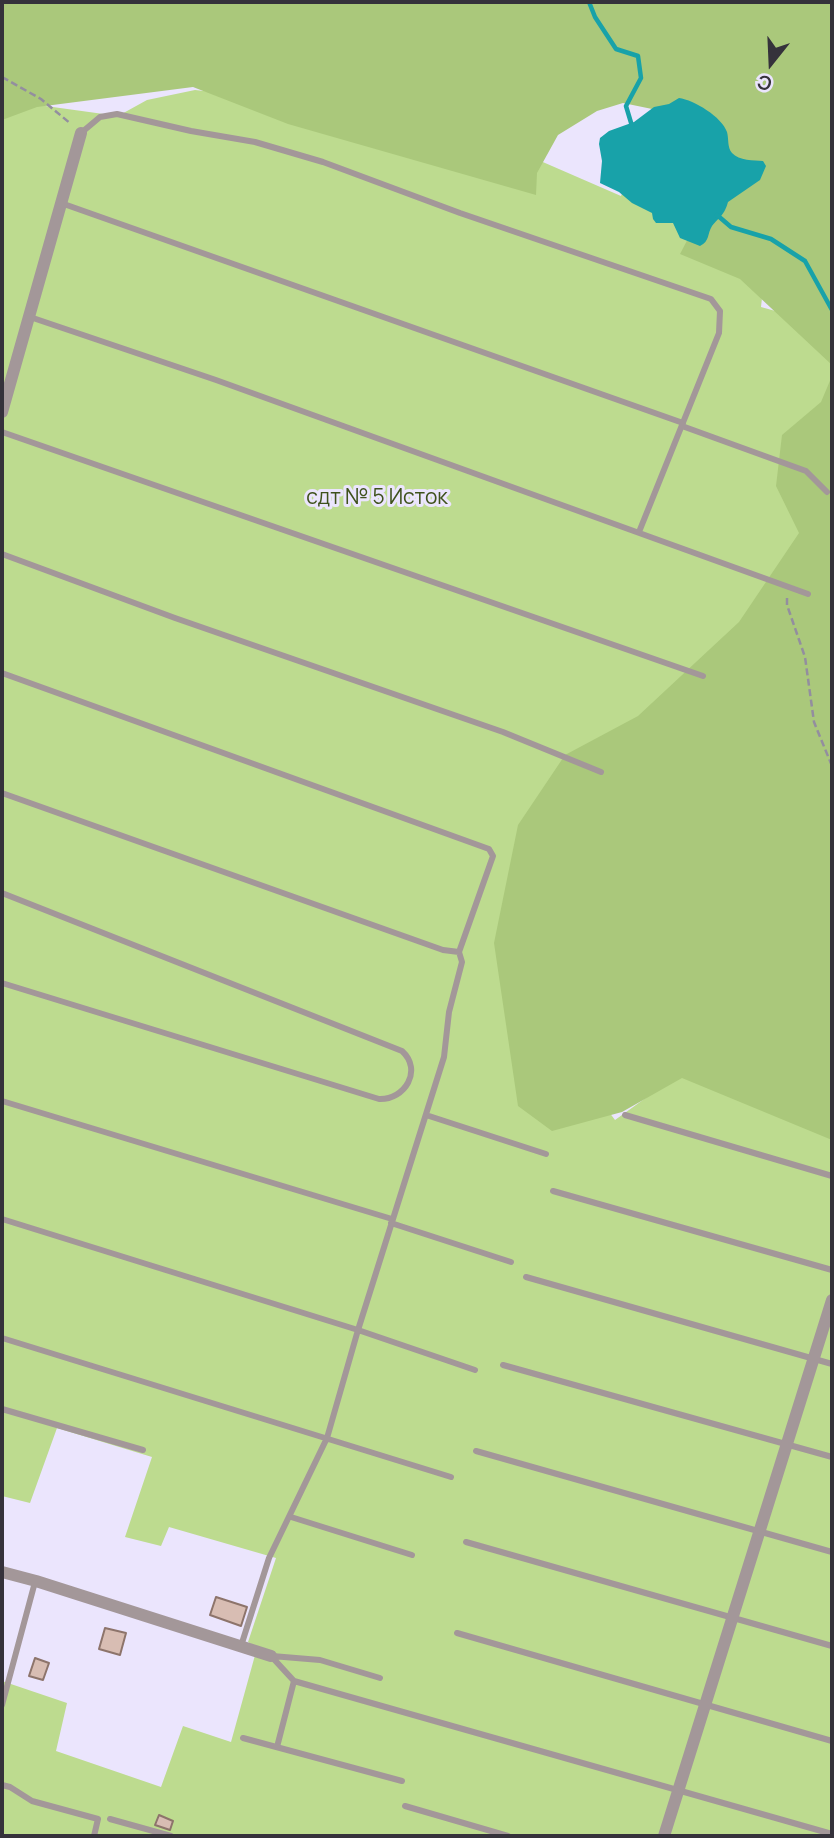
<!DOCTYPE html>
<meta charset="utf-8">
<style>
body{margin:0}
#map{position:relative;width:834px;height:1838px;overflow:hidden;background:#ebe5fd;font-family:Manrope,sans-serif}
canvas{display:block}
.frame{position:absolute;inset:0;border:4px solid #35323b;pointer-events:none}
.north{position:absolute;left:736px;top:28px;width:70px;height:70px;-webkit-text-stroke:5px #ebe5fd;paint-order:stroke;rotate:198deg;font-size:19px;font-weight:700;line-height:28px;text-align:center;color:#35323b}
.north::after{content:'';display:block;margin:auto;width:24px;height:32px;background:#35323b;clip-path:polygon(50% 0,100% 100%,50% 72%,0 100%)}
</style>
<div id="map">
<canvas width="834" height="1838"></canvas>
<div class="frame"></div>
<div class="north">С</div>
</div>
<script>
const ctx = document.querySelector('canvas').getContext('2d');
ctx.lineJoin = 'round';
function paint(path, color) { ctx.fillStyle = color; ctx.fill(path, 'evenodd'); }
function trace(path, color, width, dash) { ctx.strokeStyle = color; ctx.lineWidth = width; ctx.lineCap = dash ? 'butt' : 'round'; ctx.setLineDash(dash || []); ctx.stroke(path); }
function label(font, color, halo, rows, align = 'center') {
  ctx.font = font + ' Manrope,sans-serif'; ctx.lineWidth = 6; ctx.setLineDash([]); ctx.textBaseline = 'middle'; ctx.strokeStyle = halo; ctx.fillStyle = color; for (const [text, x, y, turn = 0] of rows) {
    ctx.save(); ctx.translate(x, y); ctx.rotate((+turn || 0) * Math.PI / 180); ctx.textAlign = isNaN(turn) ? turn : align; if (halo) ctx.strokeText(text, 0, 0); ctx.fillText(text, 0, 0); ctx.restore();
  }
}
paint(new Path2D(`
 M 195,90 L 360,108 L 506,146 L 621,196 L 648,132 L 772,205 L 761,307 L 811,321 L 832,338 L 832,576 L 591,1088 L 615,1120 L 763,1014 L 832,1073 L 832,1836 L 2,1836 L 2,1681 L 67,1703 L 56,1751 L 161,1787 L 183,1726 L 231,1742 L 257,1648 L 248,1642 L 276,1558 L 169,1527 L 161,1546 L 125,1537 L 152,1457 L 57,1428 L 30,1503 L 2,1496 L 2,100 L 118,116 L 147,100 Z`), '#bddb8f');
paint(new Path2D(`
 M 2,2 L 832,2 L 832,365 L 740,279 L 680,254 L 703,210 L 657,110 L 623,103 L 597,111 L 558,135 L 537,173 L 536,195 L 288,124 L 193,87 L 37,107 L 2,120 Z
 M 832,376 L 832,1140 L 682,1078 L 622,1112 L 552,1131 L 518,1106 L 494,943 L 518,825 L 565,755 L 638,716 L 739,622 L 799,533 L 776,486 L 782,435 L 821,402 Z`), '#aac87b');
paint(new Path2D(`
 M 679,98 C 694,100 722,117 727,132 C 729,139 727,147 732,153 C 739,161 754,160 763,161 L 766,166 L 760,180 L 728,202 C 724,216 720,216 712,226 C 707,234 710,241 700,246 L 680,238 L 673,223 L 656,223 L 653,219 L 652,213 L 632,203 L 619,192 L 600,183 L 602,161 L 599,144 L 600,138 L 609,131 L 634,122 L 654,107 L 669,104 Z`), '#18a2a9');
trace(new Path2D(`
 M 589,2 L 595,17 L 616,49 L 638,56 L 641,78 L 626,106 L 632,126
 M 717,215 L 731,227 L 771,239 L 805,261 L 832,310`), '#18a2a9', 4.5);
const building = new Path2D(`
 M 216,1597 L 247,1607 L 241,1626 L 210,1615 Z
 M 105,1628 L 126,1633 L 120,1655 L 99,1649 Z
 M 35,1658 L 49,1663 L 43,1680 L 29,1676 Z
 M 159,1815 L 173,1821 L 170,1830 L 155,1825 Z`);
paint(building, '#d8bdb3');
trace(building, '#8d746b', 2);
trace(new Path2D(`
 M 2,77 L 41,99 L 71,124
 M 787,598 L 787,605 L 805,657 L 814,722 L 832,766`), '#938e9f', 2.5, [7, 3.5]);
trace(new Path2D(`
 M 81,133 L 100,117 L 117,114 L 191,131 L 255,142 L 323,162 L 460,213 L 711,299 L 720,311 L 719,333 L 639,532
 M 61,203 L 683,423
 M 30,317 L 216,380 L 808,594
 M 682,426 L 806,471 L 827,492
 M 2,432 L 703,676
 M 2,554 L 175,618 L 503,732 L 601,772
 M 2,673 L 489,849 L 493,856 L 459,952 L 462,962 L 449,1012 L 444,1057 L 358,1330 L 327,1438 L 269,1558 L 241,1646
 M 2,793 L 443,950 L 459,952
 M 2,893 L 402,1051 C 423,1070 405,1100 379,1099 L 2,983
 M 2,1101 L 392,1219
 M 426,1115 L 546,1154
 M 625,1115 L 832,1176
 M 553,1191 L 832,1270
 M 2,1219 L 358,1330 L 475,1370
 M 391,1223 L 511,1262
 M 526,1277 L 832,1364
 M 2,1338 L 451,1477
 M 503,1365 L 832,1457
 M 2,1409 L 143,1450
 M 476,1451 L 832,1552
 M 291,1517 L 412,1555
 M 466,1542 L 832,1646
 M 457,1633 L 832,1741
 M 271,1656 L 294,1681 L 832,1834
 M 272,1656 L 320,1660 L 380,1678
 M 2,1705 L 35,1582
 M 243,1738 L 402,1781
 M 277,1747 L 294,1681
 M 2,1785 L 10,1787 L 32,1801 L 98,1819 L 94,1836
 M 405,1806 L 508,1836
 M 110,1819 L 171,1836`), '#a39799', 6);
trace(new Path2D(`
 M 2,412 L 81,133
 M 2,1572 L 36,1581 L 271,1656
 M 664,1836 L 832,1300`), '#a39799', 12);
label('21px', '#3f521c', '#ebe5fd', [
 ["сдт № 5 Исток",377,498]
]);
</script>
